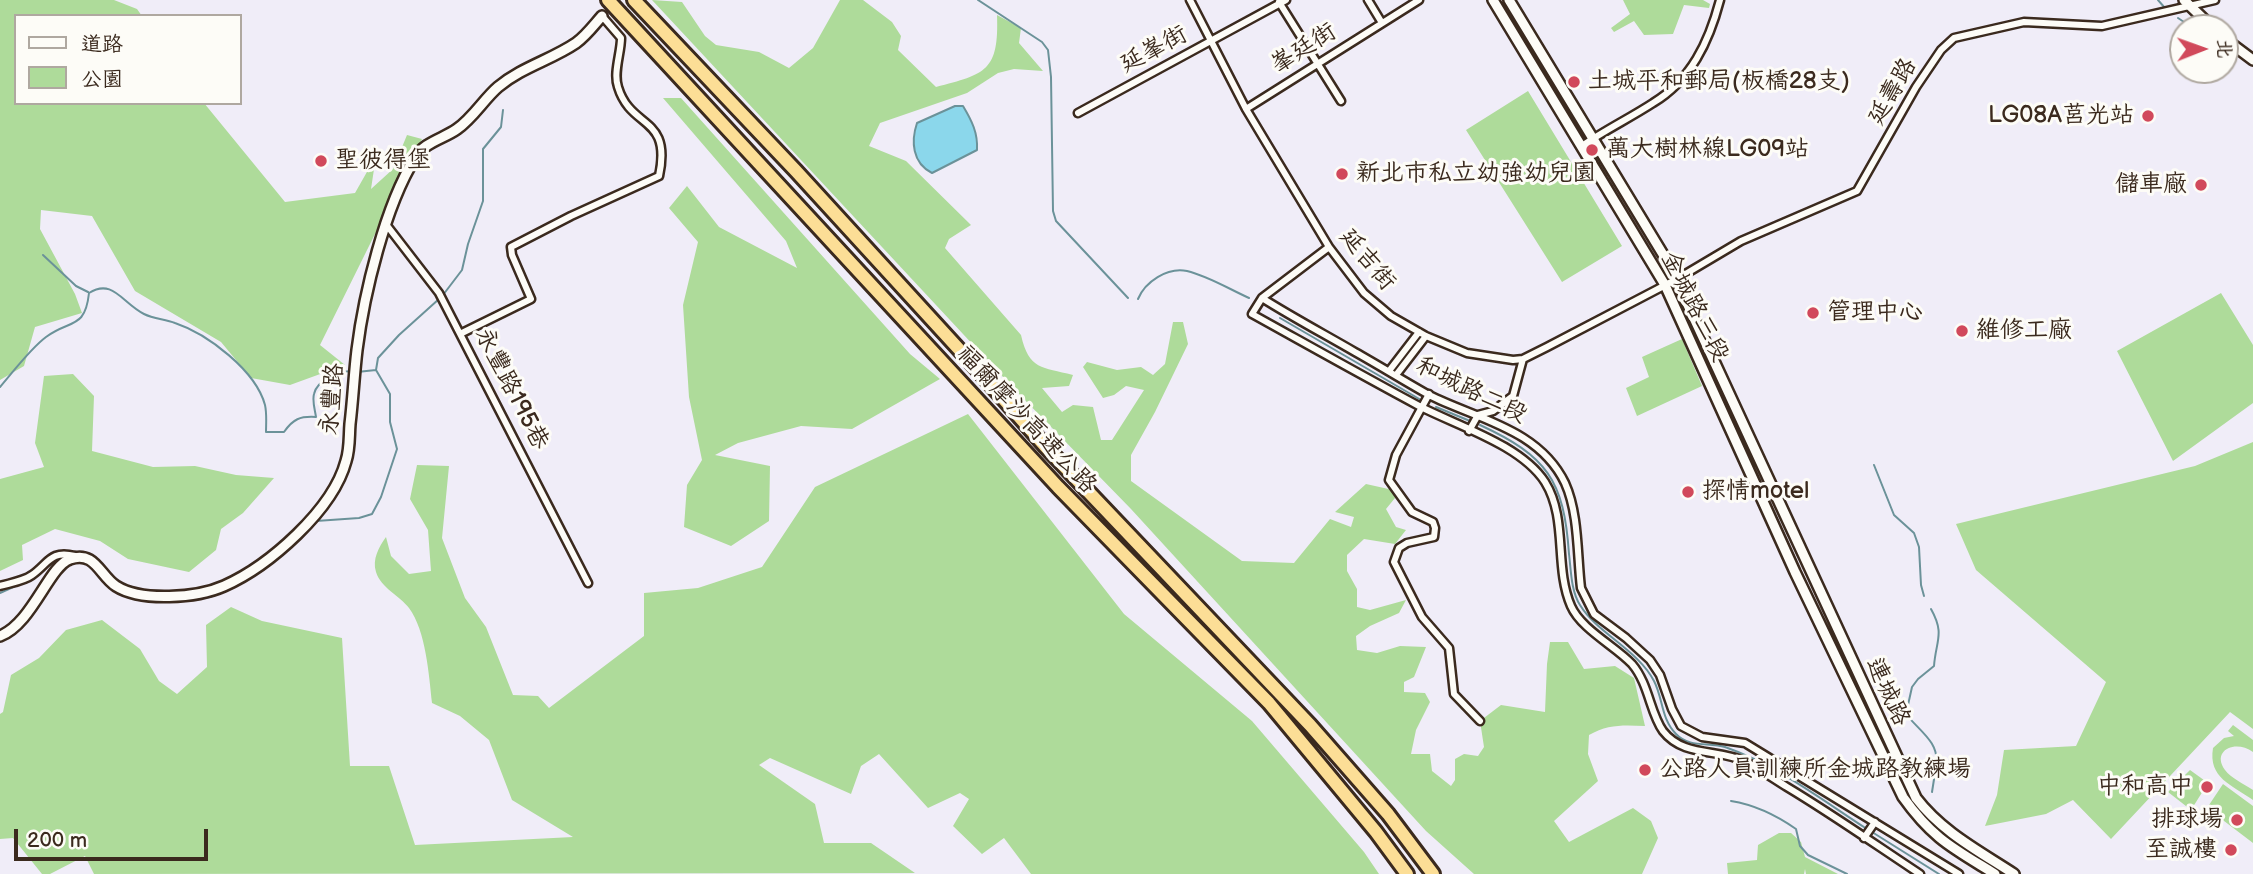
<!DOCTYPE html>
<meta charset="utf-8">
<style>
body{margin:0}
#map{position:relative;width:2253px;height:874px;overflow:hidden;background:#f0edf8;font-family:"Balsamiq Sans","LXGW WenKai TC",sans-serif}
canvas{display:block}
.legend{position:absolute;left:14px;top:14px;width:228px;height:91px;box-sizing:border-box;background:#fdfcf7;border:2px solid #afa8a0;margin:0;padding:9px 12px;list-style:none;font-size:21px;color:#3b2a1e}
.legend li{display:flex;align-items:center;gap:14px;height:35px}
.legend b{width:35px;border:2px solid #afa8a0}
.north{position:absolute;left:2169px;top:14px;width:70px;height:70px;box-sizing:border-box;background:#fdfcf7;border:2px solid #afa8a0;border-radius:50%;rotate:89deg;font-size:19px;font-weight:700;line-height:28px;text-align:center;color:#3b2a1e}
.north::after{content:'';display:block;margin:auto;width:24px;height:32px;background:#d1495b;clip-path:polygon(50% 0,100% 100%,50% 72%,0 100%)}
.scale{position:absolute;left:14px;top:829px;width:194px;height:32px;box-sizing:border-box;border:4px solid #3b2a1e;border-top:0;padding-left:9px;font-size:21px;line-height:24px;white-space:nowrap;color:#3b2a1e;-webkit-text-stroke:5px #fdfcf7;paint-order:stroke}
</style>
<div id="map">
<canvas width="2253" height="874"></canvas>
<ul class="legend">
<li><b style="height:9px;background:#fdfcf7"></b>道路</li>
<li><b style="height:19px;background:#aedb9a"></b>公園</li>
</ul>
<div class="north">北</div>
<div class="scale">200 m</div>
</div>
<script>
const ctx = document.querySelector('canvas').getContext('2d');
ctx.lineJoin = 'round';
function paint(path, color) { ctx.fillStyle = color; ctx.fill(path, 'evenodd'); }
function trace(path, color, width, dash) { ctx.strokeStyle = color; ctx.lineWidth = width; ctx.lineCap = dash ? 'butt' : 'round'; ctx.setLineDash(dash || []); ctx.stroke(path); }
function label(font, color, halo, rows, align = 'center') {
  ctx.font = font + ' "Balsamiq Sans","LXGW WenKai TC",sans-serif'; ctx.lineWidth = 6; ctx.setLineDash([]); ctx.textBaseline = 'middle'; ctx.strokeStyle = halo; ctx.fillStyle = color; for (const [text, x, y, turn = 0] of rows) {
    ctx.save(); ctx.translate(x, y); ctx.rotate((+turn || 0) * Math.PI / 180); ctx.textAlign = isNaN(turn) ? turn : align; if (halo) ctx.strokeText(text, 0, 0); ctx.fillText(text, 0, 0); ctx.restore();
  }
}
paint(new Path2D(`
 M 0,0 L 114,0 L 137,9 L 142,16 L 16,16 L 16,103 L 204,103 L 285,202 L 355,193 L 376,156 L 371,189 L 393,169 L 407,135 L 422,139 L 320,345 L 345,365 L 290,385 L 251,378 L 221,342 L 135,291 L 92,216 L 41,210 L 40,229 L 75,294 L 82,313 L 35,327 L 24,366 L 0,380 Z
 M 652,0 L 682,2 L 705,36 L 716,45 L 759,52 L 789,68 L 813,48 L 840,0 L 863,0 L 892,22 L 901,36 L 898,50 L 936,87 C 986,74 999,71 997,15 L 1021,28 L 1019,43 L 1043,71 L 1014,69 L 998,73 L 967,93 L 880,123 L 869,146 L 906,161 L 971,225 L 949,239 L 945,248 L 1021,335 C 1029,370 1042,367 1073,375 L 1069,386 L 1042,388 L 1062,412 L 1073,405 L 1093,407 L 1101,440 L 1112,440 L 1144,390 L 1126,386 L 1114,395 L 1103,398 L 1083,367 L 1087,362 L 1117,370 L 1141,367 L 1153,375 L 1165,364 L 1173,322 L 1183,322 L 1188,344 L 1155,412 L 1131,455 L 1131,481 L 1242,561 L 1294,563 L 1330,519 L 1351,527 L 1354,517 L 1335,512 L 1366,484 L 1393,490 L 1395,498 L 1386,509 L 1396,527 L 1406,530 L 1395,544 L 1364,539 L 1347,555 L 1347,571 L 1357,589 L 1357,607 L 1370,610 L 1406,600 L 1399,613 L 1370,626 L 1356,636 L 1357,650 L 1377,653 L 1400,646 L 1426,647 L 1414,677 L 1404,682 L 1404,692 L 1425,693 L 1430,702 L 1416,730 L 1411,754 L 1430,754 L 1432,771 L 1451,786 L 1455,780 L 1455,759 L 1464,754 L 1478,756 L 1484,747 L 1480,721 L 1501,705 L 1545,712 L 1547,664 L 1550,642 L 1568,642 L 1584,669 L 1615,666 L 1634,678 L 1645,726 C 1624,725 1608,724 1589,735 L 1588,754 L 1598,781 L 1554,821 L 1569,842 L 1633,808 L 1651,821 L 1658,838 L 1642,874 L 1474,874 L 1426,831 L 1393,795 L 1131,509 L 1017,392 Z
 M 1623,0 L 1703,0 L 1710,4 L 1709,8 L 1684,5 L 1673,34 L 1644,35 L 1634,21 L 1614,32 L 1611,28 L 1630,14 Z
 M 1528,91 L 1622,246 L 1562,282 L 1466,130 Z
 M 663,98 L 681,98 L 910,354 L 940,379 L 852,429 L 801,426 L 738,443 L 715,455 L 770,466 L 769,521 L 731,546 L 684,527 L 687,485 L 702,460 L 689,397 L 683,305 L 698,242 L 669,208 L 687,186 L 719,227 L 797,268 L 786,241 Z
 M 2221,293 L 2253,345 L 2253,403 L 2173,461 L 2117,351 Z
 M 1682,339 L 1702,386 L 1637,416 L 1626,388 L 1649,377 L 1642,357 Z
 M 73,374 L 94,396 L 92,451 L 153,467 L 195,466 L 236,475 L 274,478 L 243,513 L 221,529 L 216,550 L 189,572 L 128,559 L 100,541 L 55,529 L 22,545 L 23,560 L 0,571 L 0,479 L 44,467 L 35,443 L 44,376 Z
 M 968,414 L 1124,614 L 1252,721 L 1364,852 L 1379,874 L 1031,874 L 1004,838 L 982,854 L 953,826 L 969,799 L 960,793 L 928,808 L 879,754 L 861,766 L 851,794 L 770,758 L 759,765 L 815,804 L 824,843 L 871,843 L 915,873 L 94,874 L 85,856 L 50,874 L 42,874 L 13,838 L 0,839 L 0,714 L 3,712 L 11,675 L 39,658 L 66,630 L 102,620 L 140,649 L 159,681 L 177,694 L 207,667 L 206,625 L 231,607 L 262,621 L 342,638 L 350,766 L 389,766 L 415,845 L 573,837 L 512,800 L 489,740 L 460,716 L 432,703 C 429,675 426,631 409,608 C 400,596 381,588 376,572 C 372,559 379,547 386,537 L 391,556 L 409,574 L 431,571 L 428,530 L 410,499 L 417,465 L 449,466 L 442,538 L 465,598 L 486,627 L 513,695 L 538,696 L 549,708 L 644,636 L 644,593 L 698,588 L 762,567 L 815,487 Z
 M 2253,442 L 2253,729 L 2230,712 L 2111,839 L 2073,800 L 2046,814 L 1985,826 L 1997,795 L 2004,750 L 2076,746 L 2106,682 L 1976,570 L 1956,524 L 2195,466 Z
 M 2233,725 L 2253,740 L 2253,752 C 2235,739 2211,751 2225,770 C 2231,778 2244,784 2253,790 L 2253,800 C 2232,785 2208,778 2213,748 L 2224,738 L 2234,736 L 2228,731 Z
 M 2190,770 L 2208,783 L 2191,810 L 2168,792 Z
 M 2223,784 L 2253,806 L 2253,843 L 2207,808 Z
 M 1779,833 L 1791,833 L 1801,842 L 1805,857 L 1838,874 L 1806,874 L 1805,869 L 1804,874 L 1728,874 L 1727,863 L 1757,860 L 1758,845 Z`), '#aedb9a');
const water = new Path2D(`
 M 955,106 L 963,106 C 972,121 978,133 977,150 L 932,173 C 912,163 911,141 917,123 Z`);
paint(water, '#8bd7eb');
trace(water, '#6b9299', 2);
trace(new Path2D(`
 M 978,0 L 1042,42 L 1048,50 L 1051,77 L 1053,211 L 1056,221 L 1128,298
 M 2158,0 L 2165,8
 M 2178,18 L 2190,26
 M 43,255 L 76,286 L 88,292
 M 443,295 L 462,270 L 468,244 L 483,201 L 483,149 L 501,127 L 503,110
 M 1138,299 C 1145,282 1167,267 1187,271 C 1208,276 1229,289 1249,298
 M 1280,318 L 1421,400
 M 357,372 L 376,370 L 378,358 L 399,335 L 439,299
 M 0,387 C 13,372 30,349 46,337 C 70,319 85,330 89,293 C 113,278 122,303 144,314 C 154,319 165,319 175,323 C 208,334 256,371 265,405 C 267,414 266,424 266,432 L 284,432 C 293,419 300,416 316,417 C 315,410 312,401 314,394 C 317,380 339,371 352,371
 M 1436,407 L 1470,421
 M 1480,425 C 1547,456 1564,480 1569,554 C 1571,570 1571,591 1580,605 C 1597,633 1638,650 1654,681 C 1663,698 1661,719 1676,734 C 1689,748 1709,742 1725,747 C 1777,765 1822,800 1867,829
 M 1874,465 L 1894,515 L 1914,533 L 1919,547 L 1921,585 L 1924,596
 M 316,521 L 359,518 L 372,514 L 381,497 L 397,449 L 390,422 L 390,394 L 376,370
 M 271,552 L 295,530
 M 46,567 L 66,557
 M 0,593 L 31,579
 M 199,598 L 211,597 L 220,592
 M 1931,609 C 1945,634 1936,640 1934,666 L 1918,679 L 1912,687 L 1906,714 C 1918,730 1940,742 1936,765
 M 1932,792 L 1935,773
 M 1731,801 C 1756,805 1776,815 1796,829 L 1800,846 L 1808,855 L 1847,874
 M 1872,832 L 1939,874`), '#6b9299', 2);
const street = new Path2D(`
 M 1190,0 L 1246,109 L 1329,247 L 1364,293 L 1391,316 L 1426,336 L 1467,353 L 1513,360 L 1523,359 L 1547,347 L 1677,279 L 1741,241 L 1857,191 L 1916,87 L 1941,50 L 1954,38 L 2024,22 L 2102,26 L 2215,0
 M 1368,0 L 1382,23
 M 1279,2 L 1341,101
 M 1246,109 L 1419,0
 M 1078,113 L 1286,0
 M 1582,146 C 1605,130 1630,118 1653,103 C 1691,80 1709,42 1720,0
 M 385,223 L 439,293 L 588,583
 M 1329,247 L 1262,298 L 1252,314 C 1308,345 1363,376 1419,406 C 1458,426 1521,445 1545,482 C 1568,519 1554,567 1571,606 C 1581,629 1615,646 1632,664 C 1649,684 1650,713 1663,731 C 1684,758 1719,748 1746,762 C 1760,769 1774,779 1787,787 C 1832,814 1876,845 1920,874
 M 1262,298 C 1292,317 1324,334 1355,352 C 1380,366 1404,381 1429,395 C 1477,419 1539,429 1565,483 C 1579,514 1577,555 1581,588 L 1594,614 L 1626,638 L 1650,660 L 1660,675 L 1672,709 L 1681,726 L 1702,737 L 1745,743 L 1959,874
 M 462,333 L 531,299 L 512,255 L 511,247 L 571,216 L 659,176 C 672,115 631,130 618,87 C 613,73 621,53 621,38 L 602,16
 M 1389,371 L 1419,332
 M 1396,375 L 1426,336
 M 1429,394 L 1396,455 L 1389,480 L 1412,512 L 1433,522 L 1435,528 L 1434,537 L 1407,543 L 1399,548 L 1394,562 L 1422,617 L 1449,648 L 1454,694 L 1480,721
 M 1469,431 L 1478,415 L 1493,411 L 1513,396 L 1523,359
 M 0,586 C 10,583 24,581 32,575 C 49,563 50,550 75,556
 M 1864,838 L 1875,822`);
const secondary = new Path2D(`
 M 1493,0 L 1665,285 L 1795,572 L 1903,797 C 1933,839 1953,848 1995,874
 M 1509,0 L 1670,266 L 1916,798 C 1942,832 1979,851 2014,874
 M 2184,0 L 2213,28
 M 2225,39 L 2253,60
 M 0,636 C 32,624 49,566 70,559 C 95,550 100,576 116,586 C 141,602 197,598 224,586 C 269,566 333,510 346,461 C 350,449 349,436 350,424 C 353,399 354,375 357,350 C 364,294 385,206 415,158 C 424,142 443,139 457,129 C 473,118 484,99 498,87 C 522,67 551,60 576,43 C 586,36 594,25 602,16`);
const highway = new Path2D(`
 M 608,0 L 1058,487 L 1269,703 L 1376,832 L 1407,874
 M 634,0 L 796,171 L 977,369 L 1045,446 L 1310,725 L 1388,814 L 1433,874`);
trace(street, '#3b2a1e', 11);
trace(secondary, '#3b2a1e', 14);
trace(highway, '#3b2a1e', 18);
trace(street, '#fdfcf7', 6);
trace(secondary, '#fdfcf7', 9);
trace(highway, '#fcde96', 12);
for (const [x, y, r, color] of [
 [1574,82,7,"#d1495b"],
 [2148,116,7,"#d1495b"],
 [1592,150,7,"#d1495b"],
 [321,161,7,"#d1495b"],
 [1342,174,7,"#d1495b"],
 [2201,185,7,"#d1495b"],
 [1813,313,7,"#d1495b"],
 [1962,331,7,"#d1495b"],
 [1688,492,7,"#d1495b"],
 [1645,770,7,"#d1495b"],
 [2207,787,7,"#d1495b"],
 [2237,820,7,"#d1495b"],
 [2231,850,7,"#d1495b"]
]) { const dot = new Path2D(); dot.arc(x, y, r, 0, 2 * Math.PI); ctx.fillStyle = color; ctx.fill(dot); trace(dot, '#fdfcf7', 2.5); }
label('24px', '#3b2a1e', '#fdfcf7', [
 ["峯廷街",1304,49,-32],
 ["延峯街",1154,50,-28],
 ["延壽路",1893,92,-60],
 ["延吉街",1367,260,50],
 ["金城路三段",1694,307,63],
 ["永豐路195巷",511,389,63],
 ["和城路二段",1471,391,26],
 ["永豐路",333,399,-85],
 ["福爾摩沙高速公路",1026,420,47],
 ["連城路",1887,692,65]
]);
label('24px', '#3b2a1e', '#fdfcf7', [
 ["土城平和郵局(板橋28支)",1588,82],
 ["LG08A莒光站",2134,116,"right"],
 ["萬大樹林線LG09站",1606,150],
 ["聖彼得堡",335,161],
 ["新北市私立幼強幼兒園",1356,174],
 ["儲車廠",2187,185,"right"],
 ["管理中心",1827,313],
 ["維修工廠",1976,331],
 ["探情motel",1702,492],
 ["公路人員訓練所金城路教練場",1659,770],
 ["中和高中",2193,787,"right"],
 ["排球場",2223,820,"right"],
 ["至誠樓",2217,850,"right"]
], 'left');
</script>
